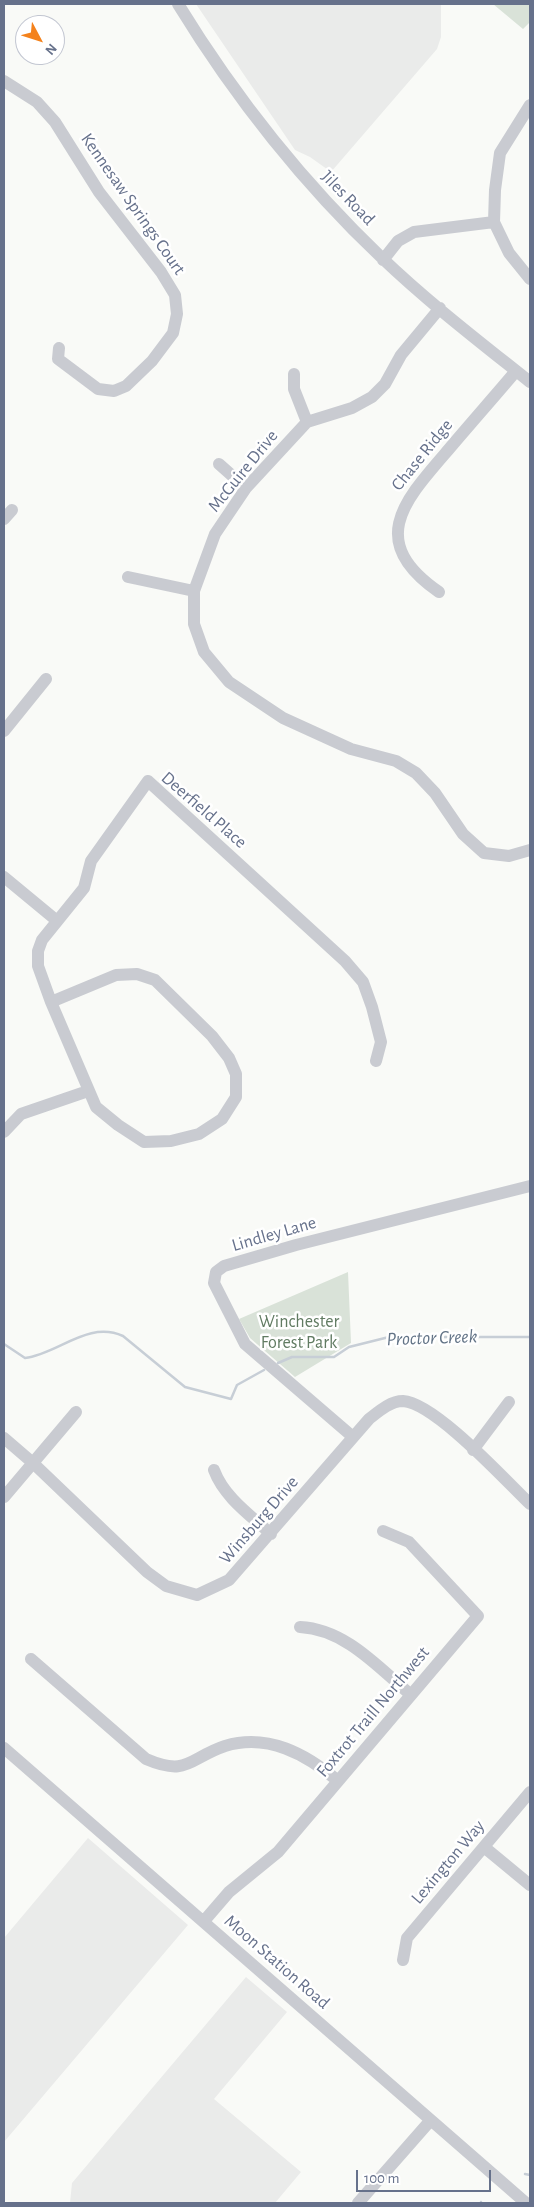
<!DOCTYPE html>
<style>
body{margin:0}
#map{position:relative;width:534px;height:2207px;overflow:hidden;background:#f9faf7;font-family:"Alegreya Sans",sans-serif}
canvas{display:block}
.frame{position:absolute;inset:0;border:5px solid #66718b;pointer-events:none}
.north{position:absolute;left:15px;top:15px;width:50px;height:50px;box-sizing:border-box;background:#fff;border:1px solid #c2c6d1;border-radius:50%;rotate:130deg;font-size:14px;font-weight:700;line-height:20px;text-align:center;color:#66718b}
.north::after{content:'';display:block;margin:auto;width:18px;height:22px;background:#f4821c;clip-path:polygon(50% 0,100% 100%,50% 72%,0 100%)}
.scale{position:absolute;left:356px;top:2170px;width:135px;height:22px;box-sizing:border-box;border:2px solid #66718b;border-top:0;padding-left:6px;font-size:15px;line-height:18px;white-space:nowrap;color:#66718b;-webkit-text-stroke:4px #fff;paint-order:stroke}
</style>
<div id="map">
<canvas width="534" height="2207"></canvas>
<div class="frame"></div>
<div class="north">N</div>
<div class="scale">100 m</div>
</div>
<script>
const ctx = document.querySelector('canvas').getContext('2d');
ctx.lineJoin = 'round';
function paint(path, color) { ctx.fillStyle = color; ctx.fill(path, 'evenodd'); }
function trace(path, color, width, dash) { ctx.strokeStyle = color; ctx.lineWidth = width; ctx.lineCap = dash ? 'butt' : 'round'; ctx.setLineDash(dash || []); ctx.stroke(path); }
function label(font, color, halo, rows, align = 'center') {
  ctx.font = font + ' "Alegreya Sans",sans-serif'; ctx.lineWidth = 5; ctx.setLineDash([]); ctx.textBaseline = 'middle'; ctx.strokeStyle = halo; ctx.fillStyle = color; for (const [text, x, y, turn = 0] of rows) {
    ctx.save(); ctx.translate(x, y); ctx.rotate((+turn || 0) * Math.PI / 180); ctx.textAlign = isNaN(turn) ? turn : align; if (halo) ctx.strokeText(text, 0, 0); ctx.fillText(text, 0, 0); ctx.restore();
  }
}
paint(new Path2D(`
 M 196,4 L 441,4 L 441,37 L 437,49 L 331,172 L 310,157 L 295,150 Z
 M 88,1838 L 188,1925 L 4,2142 L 4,1938 Z
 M 246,1977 L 287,2012 L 214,2099 L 301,2172 L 275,2203 L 70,2203 L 72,2183 Z`), '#eaebea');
paint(new Path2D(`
 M 493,4 L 530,4 L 530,22 L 523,29 Z
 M 348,1272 L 351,1343 L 295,1377 L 250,1338 L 239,1319 Z`), '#d9e2d8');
trace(new Path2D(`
 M 4,1344 L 25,1358 C 58,1354 88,1320 123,1336 L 185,1387 L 231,1399 L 237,1385 L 264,1370
 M 278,1363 L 292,1357 L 334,1357 L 349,1347 L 389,1337 L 530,1337
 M 525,2174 L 530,2175
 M 481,2203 L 481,2202`), '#c7ced6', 2.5);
trace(new Path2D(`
 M 178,4 C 235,97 302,182 382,258 C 428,302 480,342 530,382
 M 4,81 L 37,102 L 55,122 L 99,192 L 161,272 L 175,295 L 177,314 L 173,333 L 152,361 L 126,386 L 114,391 L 98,389 L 58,359 L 59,348
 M 530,105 L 500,153 L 495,190 L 494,222 L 509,253 L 530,279
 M 383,260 L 398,241 L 414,232 L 494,222
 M 440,308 L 401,355 L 385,384 L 372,397 L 352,408 L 307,422 L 246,488 L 215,534 L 194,591 L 194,624 L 204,652 L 229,682 L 283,718 L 351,749 L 396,761 L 416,773 L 435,793 L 463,834 L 484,853 L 509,856 L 530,850
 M 294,374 L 294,389 L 307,422
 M 219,464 L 246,488
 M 4,519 L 12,510
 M 128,577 L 194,591
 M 439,592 C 365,541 405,500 449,449 C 471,423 494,397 516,371
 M 4,731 L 46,679
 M 4,877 L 56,920
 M 51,1002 L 116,975 L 137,974 L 155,980 L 212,1036 L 229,1058 L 236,1074 L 236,1097 L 222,1119 L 199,1134 L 171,1141 L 144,1142 L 118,1125 L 96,1107 L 51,1002 L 38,966 L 38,951 L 42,940 L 84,888 L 91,861 L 148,781 L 345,961 L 363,982 L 372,1007 L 381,1042 L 376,1061
 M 4,1132 L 21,1114 L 88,1091
 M 353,1437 L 245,1344 L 214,1283 L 216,1272 L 224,1266 L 296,1245 L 530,1186
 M 4,1438 L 33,1463 L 147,1572 L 166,1586 L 197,1595 L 229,1580 L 369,1419 C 378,1412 390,1401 403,1401 C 435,1403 505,1480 530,1504
 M 473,1450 L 509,1402
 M 214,1470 C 224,1497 250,1515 271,1534
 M 4,1497 L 76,1412
 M 300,1627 C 345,1629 378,1667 411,1695
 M 31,1659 L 146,1759 C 188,1777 189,1758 225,1746 C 268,1733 306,1754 338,1781
 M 4,1748 L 526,2203
 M 484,1847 L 530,1885
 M 204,1921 L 229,1892 L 278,1852 L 478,1616 L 409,1542 L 383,1531
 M 403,1960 L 407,1938 L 530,1792
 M 358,2203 L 430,2121`), '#c9cbd1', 12);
label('18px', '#66718b', '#fff', [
 ["Jiles Road",348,198,46],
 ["Kennesaw Springs Court",133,204,55],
 ["Chase Ridge",422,455,-51],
 ["McGuire Drive",243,471,-51],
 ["Deerfield Place",204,810,41],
 ["Lindley Lane",274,1234,-16],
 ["Winsburg Drive",259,1520,-49],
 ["Foxtrot Traill Northwest",373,1712,-50],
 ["Lexington Way",448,1862,-50],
 ["Moon Station Road",277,1962,41]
]);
label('18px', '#617b62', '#fff', [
 ["Winchester",299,1322],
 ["Forest Park",299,1343]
]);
label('italic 19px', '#627386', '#fff', [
 ["Proctor Creek",432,1338,-2]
]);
</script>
